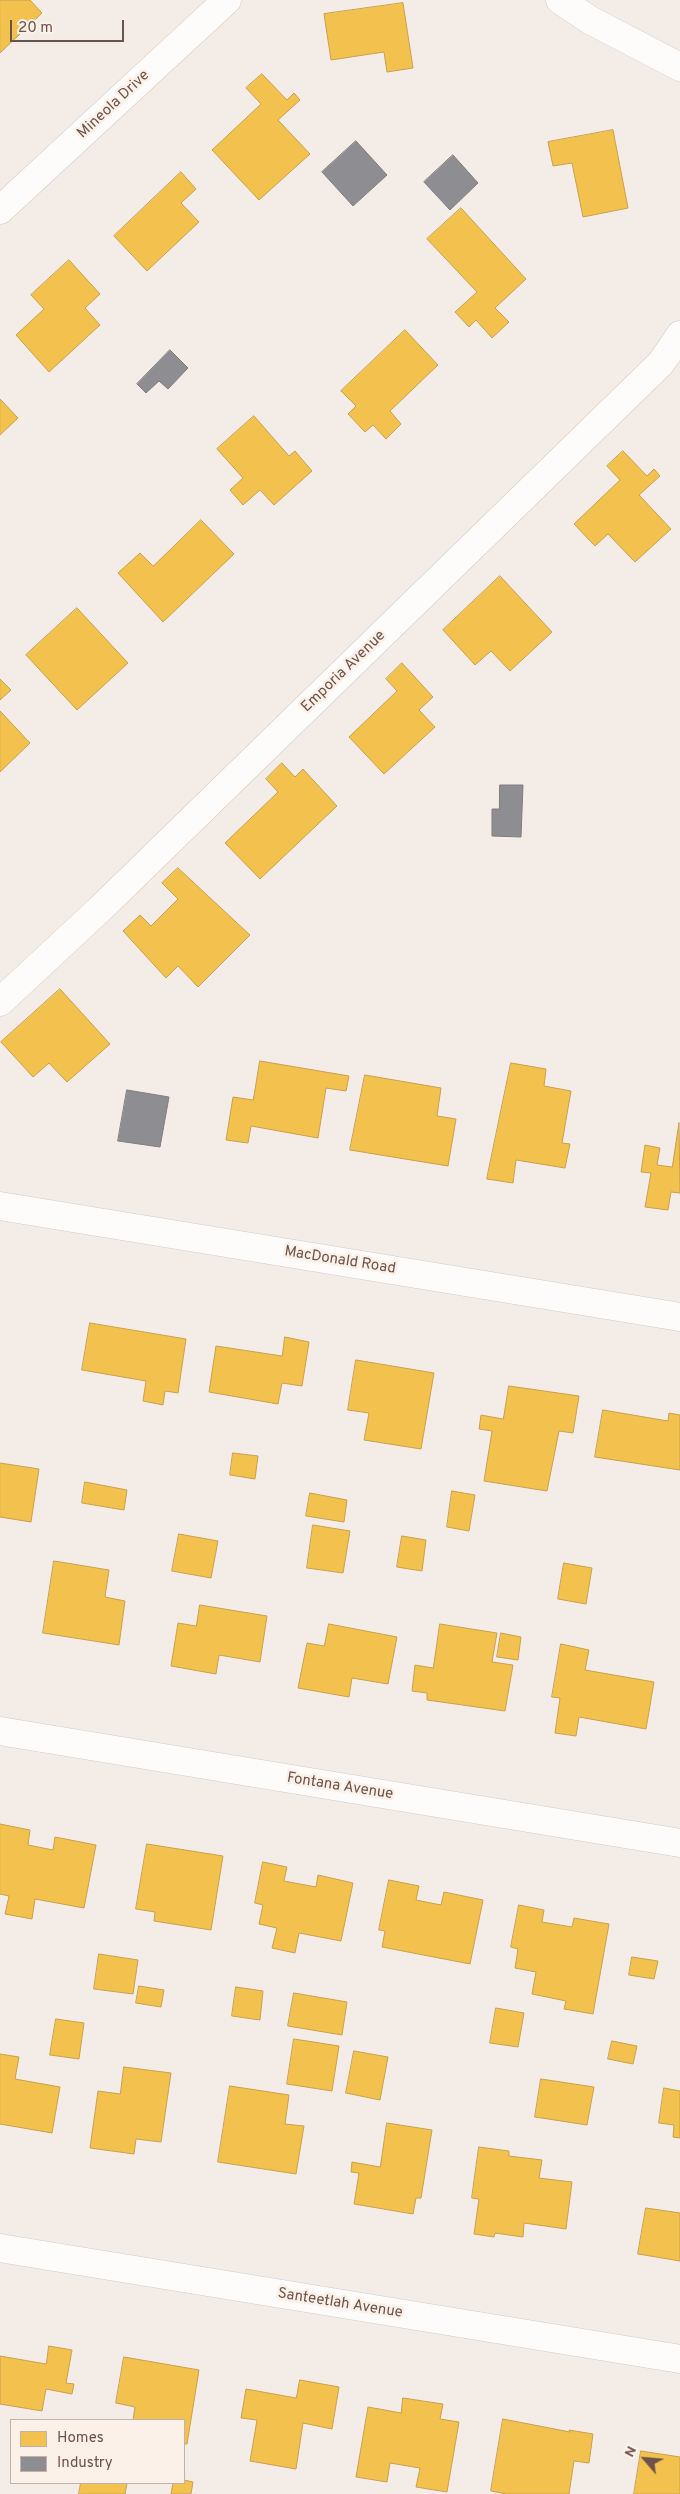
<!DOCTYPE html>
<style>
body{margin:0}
#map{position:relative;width:680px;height:2494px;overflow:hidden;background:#f4ede7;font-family:Overpass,sans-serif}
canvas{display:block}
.legend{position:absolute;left:10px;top:2419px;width:175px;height:65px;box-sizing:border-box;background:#fcf1e8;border:1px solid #c3b2aa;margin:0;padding:6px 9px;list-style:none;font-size:15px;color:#6d534c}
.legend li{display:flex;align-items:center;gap:10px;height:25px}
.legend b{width:25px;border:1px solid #c3b2aa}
.north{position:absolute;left:620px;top:2434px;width:50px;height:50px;-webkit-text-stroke:4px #fcf1e8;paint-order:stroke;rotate:297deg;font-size:14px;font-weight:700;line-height:20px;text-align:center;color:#6d534c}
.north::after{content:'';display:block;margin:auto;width:18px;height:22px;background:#6d534c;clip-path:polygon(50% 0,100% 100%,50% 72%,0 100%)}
.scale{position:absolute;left:10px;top:20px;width:114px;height:22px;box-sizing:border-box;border:2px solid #6d534c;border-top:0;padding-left:6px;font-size:15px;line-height:18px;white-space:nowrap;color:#6d534c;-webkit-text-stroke:4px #fcf1e8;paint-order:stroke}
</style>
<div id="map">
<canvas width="680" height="2494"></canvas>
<ul class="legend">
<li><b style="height:14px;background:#f2c14e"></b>Homes</li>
<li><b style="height:14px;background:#8d8d92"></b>Industry</li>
</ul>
<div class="north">N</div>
<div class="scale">20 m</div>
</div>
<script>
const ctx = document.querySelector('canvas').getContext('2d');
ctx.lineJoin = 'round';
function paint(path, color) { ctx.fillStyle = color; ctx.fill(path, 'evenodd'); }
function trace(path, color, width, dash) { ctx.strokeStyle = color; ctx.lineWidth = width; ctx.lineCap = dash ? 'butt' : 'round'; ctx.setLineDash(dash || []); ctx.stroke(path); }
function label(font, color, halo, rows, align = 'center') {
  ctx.font = font + ' Overpass,sans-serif'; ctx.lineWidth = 5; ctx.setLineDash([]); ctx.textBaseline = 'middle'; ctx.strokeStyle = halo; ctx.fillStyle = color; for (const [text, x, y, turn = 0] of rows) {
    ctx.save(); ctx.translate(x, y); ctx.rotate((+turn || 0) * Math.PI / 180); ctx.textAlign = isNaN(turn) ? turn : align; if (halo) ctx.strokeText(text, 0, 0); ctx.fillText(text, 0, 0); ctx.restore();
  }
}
const homes = new Path2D(`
 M 0,0 L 30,0 L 42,13 L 0,53 Z
 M 403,3 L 413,68 L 387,72 L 384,52 L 331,60 L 324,14 Z
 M 262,74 L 287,100 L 294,93 L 300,100 L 278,120 L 310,154 L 259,200 L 212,150 L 261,104 L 246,88 Z
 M 613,130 L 628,208 L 583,217 L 572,163 L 553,166 L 548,142 Z
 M 181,172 L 196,189 L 181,203 L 199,222 L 147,271 L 114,236 Z
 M 461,208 L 526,279 L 495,308 L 509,322 L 492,338 L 476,320 L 469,327 L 455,312 L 477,292 L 427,239 Z
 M 69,260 L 100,294 L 85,308 L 100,325 L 49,372 L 16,335 L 44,309 L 31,295 Z
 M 405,330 L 438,365 L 390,411 L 401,424 L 386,439 L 373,425 L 365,432 L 348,414 L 356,406 L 341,391 Z
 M 0,399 L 18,418 L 0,435 Z
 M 254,416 L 289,456 L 295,451 L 312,471 L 274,505 L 260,490 L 243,505 L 230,490 L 243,478 L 217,449 Z
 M 623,451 L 647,476 L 654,469 L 660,476 L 639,495 L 671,529 L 635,562 L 608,534 L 595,546 L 574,524 L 620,480 L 607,466 Z
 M 201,520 L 234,554 L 163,622 L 118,573 L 140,553 L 153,566 Z
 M 500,576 L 552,632 L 510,671 L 491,651 L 475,665 L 443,630 Z
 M 77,608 L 128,663 L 77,710 L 26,655 Z
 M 402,663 L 433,697 L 419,710 L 435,727 L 384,774 L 349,737 L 397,691 L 386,679 Z
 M 0,679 L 11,690 L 0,700 Z
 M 0,711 L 30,743 L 0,772 Z
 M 282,763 L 295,777 L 303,769 L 337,806 L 260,879 L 225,843 L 278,792 L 266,779 Z
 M 178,868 L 250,935 L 198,987 L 178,966 L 166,978 L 123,931 L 140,915 L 151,926 L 178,899 L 162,883 Z
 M 60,989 L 110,1044 L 67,1082 L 49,1063 L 33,1077 L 1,1042 Z
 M 260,1061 L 349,1076 L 346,1091 L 326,1088 L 318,1138 L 251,1126 L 248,1143 L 226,1140 L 233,1097 L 253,1100 Z
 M 511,1063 L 546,1069 L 544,1086 L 571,1091 L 562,1143 L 570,1144 L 565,1168 L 516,1160 L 513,1183 L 487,1179 Z
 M 365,1075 L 441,1088 L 437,1116 L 456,1119 L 448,1166 L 350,1150 Z
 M 679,1123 L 680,1193 L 671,1192 L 668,1210 L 645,1207 L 651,1173 L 641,1172 L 645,1145 L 660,1148 L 657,1165 L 672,1167 Z
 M 90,1323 L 186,1339 L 178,1393 L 165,1391 L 163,1405 L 143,1401 L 146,1381 L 82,1370 Z
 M 285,1337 L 309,1342 L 302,1386 L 282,1383 L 278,1404 L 209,1392 L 216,1346 L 282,1356 Z
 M 356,1360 L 434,1373 L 421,1449 L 364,1440 L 369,1413 L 348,1410 Z
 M 509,1386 L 579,1396 L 573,1433 L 559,1431 L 547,1491 L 484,1481 L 492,1431 L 479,1429 L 481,1415 L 503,1419 Z
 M 603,1410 L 668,1421 L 669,1413 L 680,1415 L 680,1470 L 595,1457 Z
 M 233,1453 L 258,1456 L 255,1479 L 230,1475 Z
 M 0,1463 L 39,1469 L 31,1522 L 0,1517 Z
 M 85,1482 L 127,1490 L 124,1510 L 82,1503 Z
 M 452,1491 L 475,1495 L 469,1531 L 447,1527 Z
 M 310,1493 L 347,1500 L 344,1522 L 306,1516 Z
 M 313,1525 L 350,1531 L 343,1573 L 307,1568 Z
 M 179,1534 L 218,1541 L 211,1578 L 172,1571 Z
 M 402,1536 L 426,1540 L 422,1571 L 397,1567 Z
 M 54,1561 L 109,1570 L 105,1597 L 125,1601 L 119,1645 L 43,1633 Z
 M 564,1563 L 592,1568 L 586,1604 L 558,1599 Z
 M 200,1605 L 267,1616 L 260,1662 L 219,1655 L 216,1674 L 171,1666 L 178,1623 L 196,1626 Z
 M 329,1624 L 397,1637 L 388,1684 L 352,1678 L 349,1697 L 298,1688 L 307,1643 L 324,1646 Z
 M 440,1624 L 497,1633 L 492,1662 L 513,1665 L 505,1711 L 427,1700 L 427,1693 L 412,1691 L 415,1665 L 433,1668 Z
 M 501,1633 L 521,1637 L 518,1660 L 497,1657 Z
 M 561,1644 L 589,1650 L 585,1670 L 654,1682 L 646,1729 L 579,1717 L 576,1736 L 555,1733 L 560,1698 L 552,1697 Z
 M 0,1824 L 30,1830 L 28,1845 L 53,1850 L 55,1837 L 96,1845 L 84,1908 L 35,1899 L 32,1919 L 5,1914 L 9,1896 L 0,1894 Z
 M 147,1844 L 223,1856 L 211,1930 L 154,1921 L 155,1912 L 136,1909 Z
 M 263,1862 L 287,1867 L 284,1881 L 316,1887 L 318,1875 L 353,1883 L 341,1941 L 299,1933 L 295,1953 L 272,1948 L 277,1928 L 259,1924 L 263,1905 L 255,1903 Z
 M 389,1880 L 419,1886 L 416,1900 L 441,1905 L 444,1892 L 483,1900 L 470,1964 L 382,1947 L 385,1931 L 379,1930 Z
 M 519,1905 L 544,1910 L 542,1922 L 572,1927 L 574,1918 L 609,1924 L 593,2014 L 564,2009 L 566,2001 L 532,1994 L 536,1972 L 515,1968 L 518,1949 L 511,1947 Z
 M 99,1954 L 138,1960 L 133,1994 L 94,1989 Z
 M 632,1957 L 658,1961 L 654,1979 L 629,1975 Z
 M 139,1986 L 164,1990 L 161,2007 L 136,2003 Z
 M 236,1987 L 263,1991 L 260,2020 L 232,2016 Z
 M 294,1993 L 347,2002 L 342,2035 L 288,2026 Z
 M 496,2008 L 524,2013 L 518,2047 L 490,2043 Z
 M 56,2019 L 84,2023 L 79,2059 L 50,2055 Z
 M 294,2039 L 339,2046 L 332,2091 L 287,2084 Z
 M 612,2041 L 637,2046 L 633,2064 L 608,2059 Z
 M 354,2051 L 388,2057 L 380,2100 L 346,2093 Z
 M 0,2054 L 19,2057 L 15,2079 L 60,2087 L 52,2133 L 0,2124 Z
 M 124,2067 L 171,2073 L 161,2142 L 136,2139 L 134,2154 L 90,2148 L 98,2091 L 120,2094 Z
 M 541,2079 L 594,2087 L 587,2125 L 535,2117 Z
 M 230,2086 L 289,2095 L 285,2124 L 304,2126 L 296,2174 L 218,2162 Z
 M 664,2088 L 680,2091 L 680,2138 L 673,2137 L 674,2125 L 659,2123 Z
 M 387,2123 L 432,2130 L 421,2198 L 416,2198 L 413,2214 L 354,2204 L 359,2173 L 351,2172 L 352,2162 L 380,2167 Z
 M 479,2147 L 509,2151 L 509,2156 L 542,2160 L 539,2178 L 572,2182 L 566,2229 L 524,2223 L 523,2237 L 495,2233 L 494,2237 L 474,2234 L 479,2199 L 472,2198 Z
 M 646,2208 L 680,2213 L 680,2261 L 638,2254 Z
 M 49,2346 L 72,2350 L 66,2383 L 74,2384 L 72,2394 L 46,2389 L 42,2411 L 0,2404 L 0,2356 L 46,2364 Z
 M 124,2357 L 199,2370 L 187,2444 L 184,2444 L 184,2420 L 133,2420 L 135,2407 L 116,2403 Z
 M 300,2380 L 339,2387 L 332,2429 L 303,2423 L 296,2469 L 250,2461 L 257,2420 L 241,2418 L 246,2389 L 296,2398 Z
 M 403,2398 L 443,2404 L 440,2419 L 459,2422 L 447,2492 L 416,2487 L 420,2468 L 390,2463 L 387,2482 L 356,2477 L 368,2407 L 401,2413 Z
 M 503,2419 L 570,2432 L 569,2430 L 593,2434 L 589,2463 L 574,2461 L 569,2494 L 507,2494 L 491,2491 Z
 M 641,2451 L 680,2457 L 680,2494 L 634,2494 Z
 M 184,2480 L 193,2482 L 191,2494 L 171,2494 L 173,2483 L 184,2483 Z
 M 81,2483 L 127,2483 L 125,2494 L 79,2494 Z`);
paint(homes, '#f2c14e');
trace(homes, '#caa04d', 1);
const industry = new Path2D(`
 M 356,141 L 387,175 L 353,206 L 322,172 Z
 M 453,155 L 478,183 L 450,210 L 424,182 Z
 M 170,350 L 188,368 L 168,389 L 159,381 L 146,393 L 137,384 Z
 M 500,785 L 523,785 L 521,837 L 492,836 L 492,809 L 499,809 Z
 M 127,1090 L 169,1097 L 160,1147 L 118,1141 Z`);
paint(industry, '#8d8d92');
trace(industry, '#837c7d', 1);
const minor = new Path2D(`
 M 560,0 L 590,20 L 680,67
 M 0,210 L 227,0
 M 0,1002 L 101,908 L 661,363 L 680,335
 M 0,1731 L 680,1843
 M 0,2248 L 680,2359`);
const tertiary = new Path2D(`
 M 0,1206 L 680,1317`);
trace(minor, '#d3cac6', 29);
trace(tertiary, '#d3cac6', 29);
trace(minor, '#fdfcfb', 28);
trace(tertiary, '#fdfcfb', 28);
label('15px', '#6d534c', '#fcf1e8', [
 ["Mineola Drive",114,105,-43],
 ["Emporia Avenue",344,672,-44],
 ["MacDonald Road",340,1261,9],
 ["Fontana Avenue",340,1787,9],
 ["Santeetlah Avenue",340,2304,9]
]);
</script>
